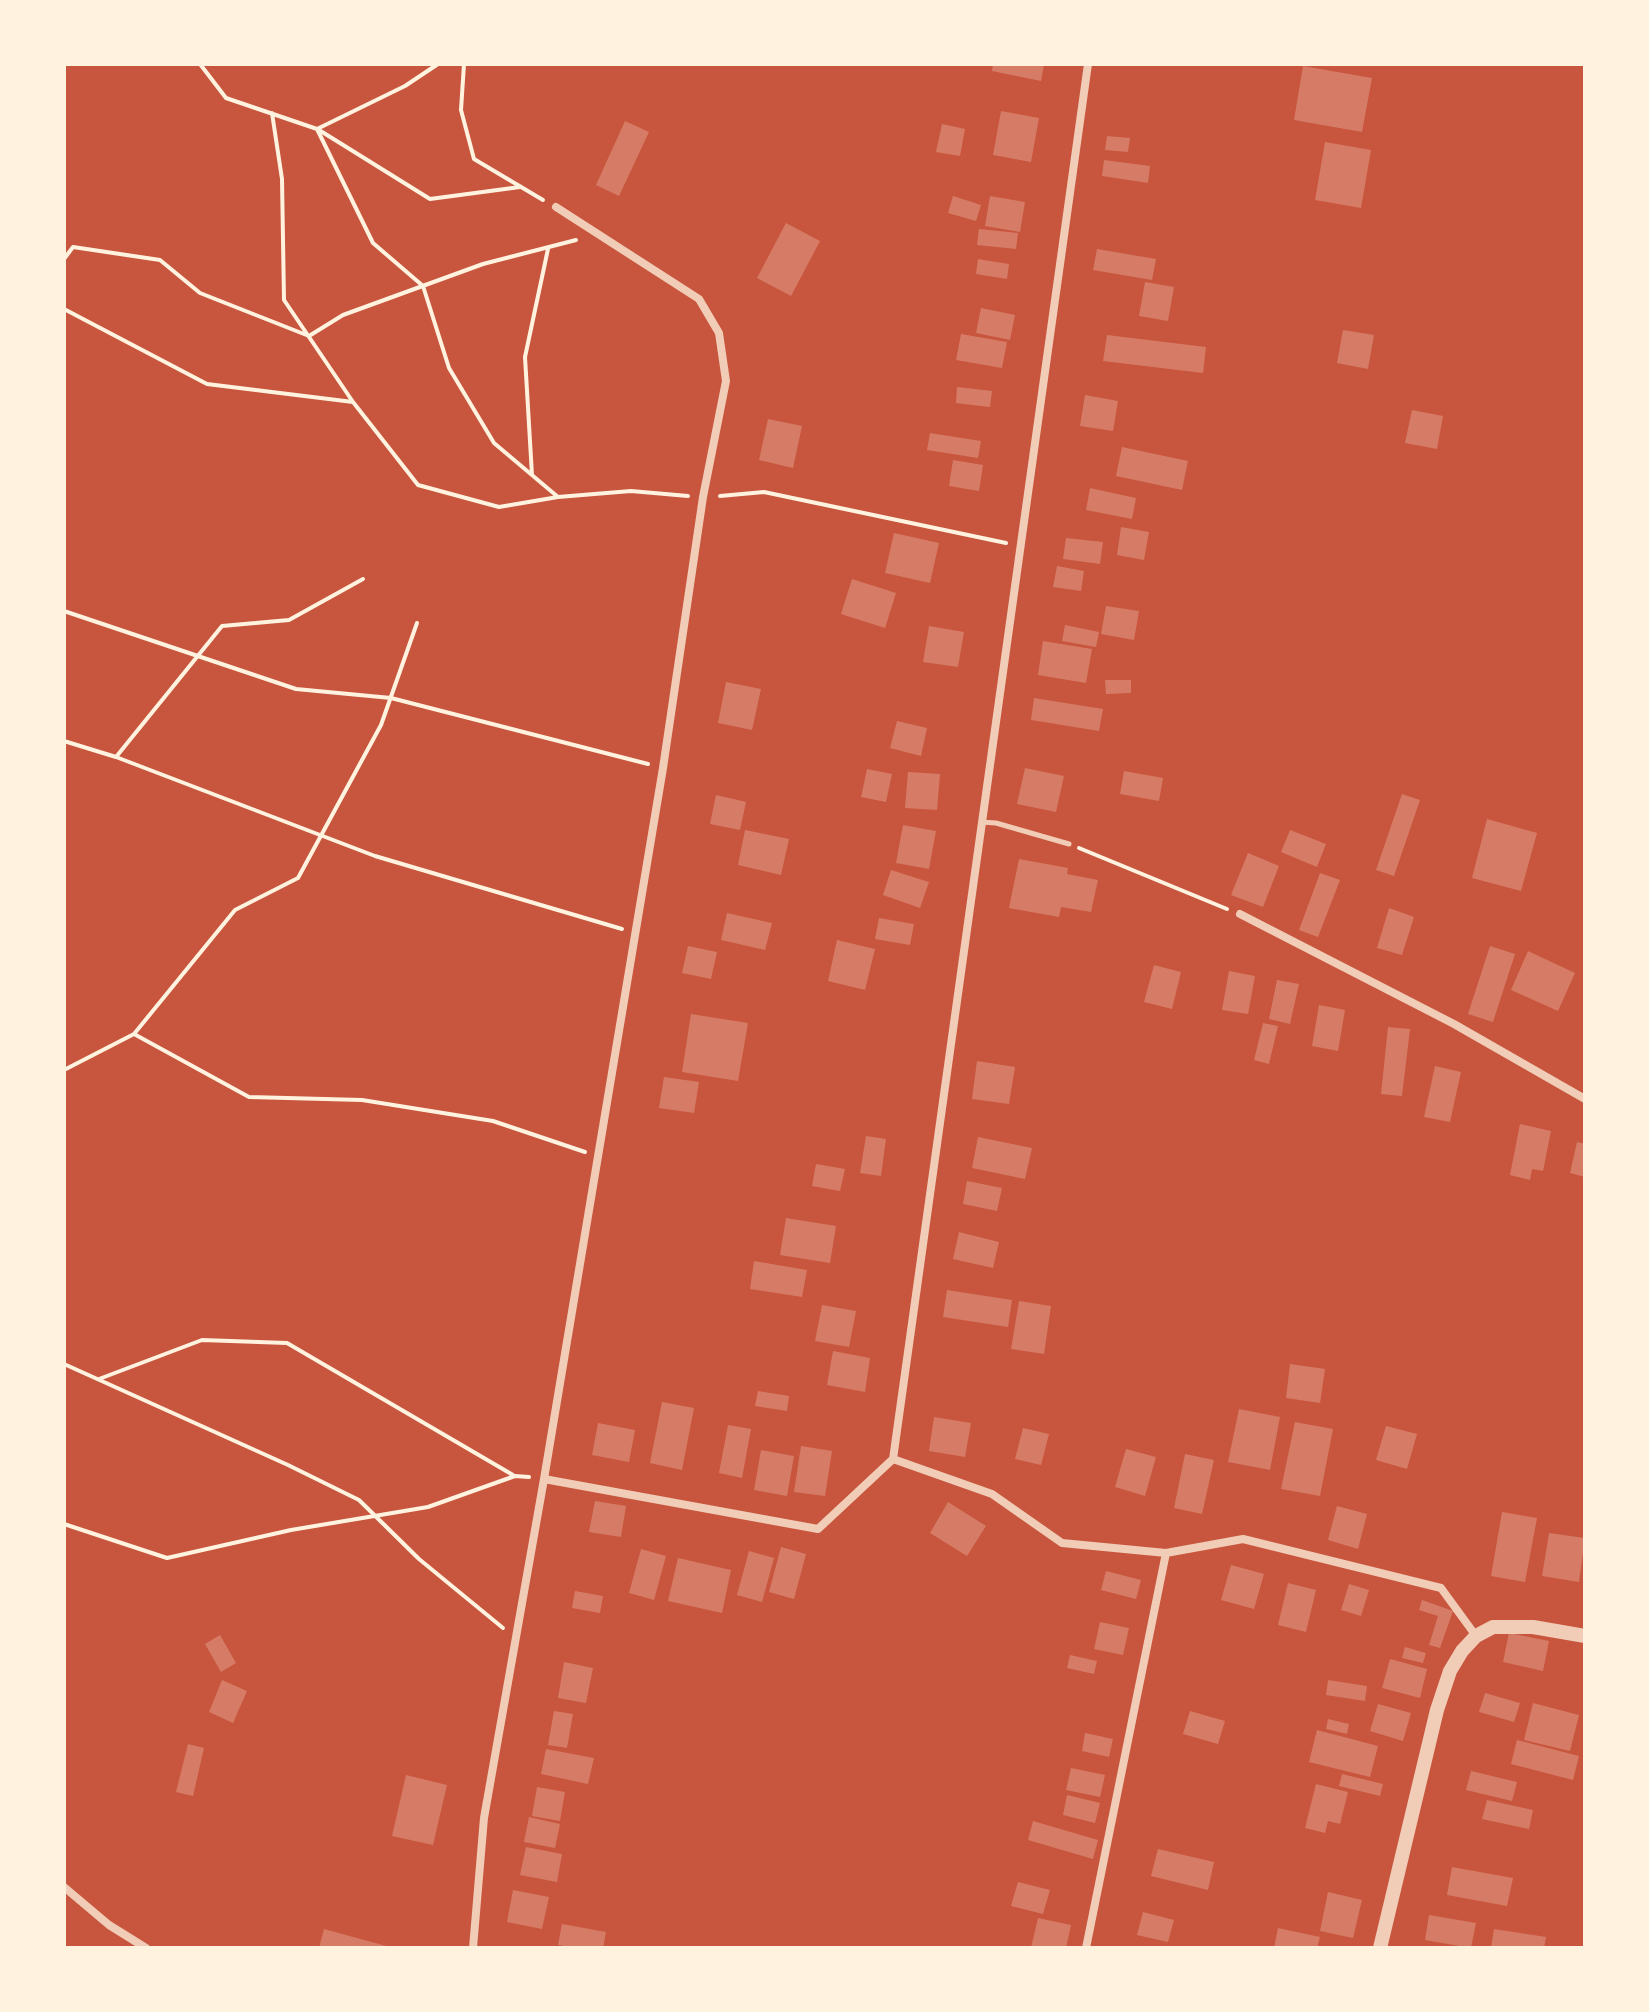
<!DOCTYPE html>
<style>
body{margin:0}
#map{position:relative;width:1649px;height:2012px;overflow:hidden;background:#c8553d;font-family:"Fira Sans",sans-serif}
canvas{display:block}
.frame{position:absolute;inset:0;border:66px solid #fff3e0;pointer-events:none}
</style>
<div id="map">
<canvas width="1649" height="2012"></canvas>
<div class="frame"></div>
</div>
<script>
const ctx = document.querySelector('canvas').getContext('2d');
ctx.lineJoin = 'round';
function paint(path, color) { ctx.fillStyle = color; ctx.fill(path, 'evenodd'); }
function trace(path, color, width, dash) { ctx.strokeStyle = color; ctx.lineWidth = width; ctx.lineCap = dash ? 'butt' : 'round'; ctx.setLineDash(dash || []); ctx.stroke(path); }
paint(new Path2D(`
 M 993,64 L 1044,64 L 1041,81 L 992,71 Z
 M 1303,66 L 1372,78 L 1362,132 L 1294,120 Z
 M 1001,111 L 1039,118 L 1031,162 L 993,155 Z
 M 625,121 L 649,132 L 619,196 L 596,185 Z
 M 942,124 L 965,129 L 960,156 L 936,152 Z
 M 1107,136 L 1130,138 L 1128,152 L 1105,150 Z
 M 1325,142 L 1371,150 L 1361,208 L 1315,200 Z
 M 1104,160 L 1150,166 L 1148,183 L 1102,176 Z
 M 953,196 L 981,205 L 976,221 L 948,213 Z
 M 990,196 L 1025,202 L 1020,232 L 985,226 Z
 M 786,223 L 820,241 L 791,296 L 757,278 Z
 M 979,229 L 1018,233 L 1016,249 L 977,245 Z
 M 1097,249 L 1156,259 L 1152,280 L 1093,270 Z
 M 978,259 L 1009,264 L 1007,279 L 976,274 Z
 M 1145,282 L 1174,287 L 1168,321 L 1139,316 Z
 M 981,308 L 1015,315 L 1010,340 L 976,333 Z
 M 1343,330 L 1374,335 L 1368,369 L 1337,363 Z
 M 961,334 L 1007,342 L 1002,368 L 956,360 Z
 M 1107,335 L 1206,347 L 1203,373 L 1103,361 Z
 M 957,387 L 992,391 L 990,407 L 956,403 Z
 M 1085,395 L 1118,401 L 1113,431 L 1080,426 Z
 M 1412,410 L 1443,416 L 1437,449 L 1405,443 Z
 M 768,419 L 802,426 L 793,468 L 759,460 Z
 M 930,433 L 981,441 L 978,458 L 927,450 Z
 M 1122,447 L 1188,461 L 1182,490 L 1116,476 Z
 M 953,460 L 983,465 L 979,491 L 949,486 Z
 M 1090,488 L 1136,498 L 1132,519 L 1086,510 Z
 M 1121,527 L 1149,532 L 1144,560 L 1117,555 Z
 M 894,533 L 939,543 L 930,583 L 885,573 Z
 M 1066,538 L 1103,542 L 1100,564 L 1063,559 Z
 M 1057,566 L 1084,571 L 1081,591 L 1053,587 Z
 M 852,579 L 896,593 L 885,628 L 841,614 Z
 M 1106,606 L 1139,611 L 1134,640 L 1101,634 Z
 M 1065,625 L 1099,632 L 1096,647 L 1062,641 Z
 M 929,626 L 964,632 L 958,667 L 923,662 Z
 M 1043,641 L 1092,649 L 1086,683 L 1038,675 Z
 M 1105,680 L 1131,680 L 1131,693 L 1106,694 Z
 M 726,682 L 761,689 L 752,730 L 718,723 Z
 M 1034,698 L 1103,709 L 1099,731 L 1031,720 Z
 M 897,721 L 927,728 L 921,756 L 890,748 Z
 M 1025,768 L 1064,776 L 1056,812 L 1017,804 Z
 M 867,769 L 892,774 L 886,802 L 861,797 Z
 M 1124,771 L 1163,778 L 1159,801 L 1120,794 Z
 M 908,772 L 940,774 L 937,810 L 905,808 Z
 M 1402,794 L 1420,800 L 1394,876 L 1376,870 Z
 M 716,795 L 746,802 L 740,830 L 710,824 Z
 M 1487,819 L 1537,833 L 1521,891 L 1472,878 Z
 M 903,825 L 936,831 L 929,869 L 896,863 Z
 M 745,830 L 789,839 L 781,875 L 738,865 Z
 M 1290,830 L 1326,844 L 1317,867 L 1281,852 Z
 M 1248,853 L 1279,866 L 1263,907 L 1231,895 Z
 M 1019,859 L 1068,868 L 1067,874 L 1098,880 L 1091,912 L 1061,907 L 1059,917 L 1009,908 Z
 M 891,870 L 929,882 L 920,908 L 883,895 Z
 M 1320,873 L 1340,880 L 1318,937 L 1299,930 Z
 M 1389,908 L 1414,917 L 1402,955 L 1377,948 Z
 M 727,913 L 772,923 L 765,950 L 721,940 Z
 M 879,918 L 914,924 L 910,945 L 875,939 Z
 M 837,940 L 875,949 L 865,990 L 828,981 Z
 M 688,946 L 717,952 L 711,979 L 682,973 Z
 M 1490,946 L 1515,954 L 1493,1022 L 1468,1014 Z
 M 1528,951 L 1575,973 L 1558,1011 L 1511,990 Z
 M 1154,965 L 1181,972 L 1172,1009 L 1144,1002 Z
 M 1229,971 L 1255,976 L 1248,1014 L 1222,1010 Z
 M 1277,980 L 1299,984 L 1290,1024 L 1269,1019 Z
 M 1319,1005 L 1345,1010 L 1338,1051 L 1312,1046 Z
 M 691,1014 L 748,1023 L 738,1081 L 682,1072 Z
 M 1263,1023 L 1278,1026 L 1269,1064 L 1254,1060 Z
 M 1388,1027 L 1410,1029 L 1402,1096 L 1381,1094 Z
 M 977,1061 L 1015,1067 L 1009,1104 L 972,1099 Z
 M 1435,1066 L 1461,1072 L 1450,1122 L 1424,1117 Z
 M 664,1077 L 699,1082 L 694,1113 L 659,1108 Z
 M 1520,1124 L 1551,1131 L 1543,1171 L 1532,1169 L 1530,1180 L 1510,1175 Z
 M 866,1136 L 886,1139 L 881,1176 L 860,1173 Z
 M 978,1137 L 1032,1148 L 1025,1179 L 972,1168 Z
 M 1577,1142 L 1585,1144 L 1585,1177 L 1570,1173 Z
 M 816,1164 L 845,1169 L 840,1191 L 812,1186 Z
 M 967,1181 L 1002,1188 L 997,1211 L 963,1204 Z
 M 786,1218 L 836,1226 L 830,1263 L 780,1255 Z
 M 959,1232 L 999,1242 L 993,1268 L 953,1259 Z
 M 754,1261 L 807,1270 L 802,1297 L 750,1289 Z
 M 947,1290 L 1012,1300 L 1008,1327 L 943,1317 Z
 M 1019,1301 L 1051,1306 L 1044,1354 L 1011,1349 Z
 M 822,1305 L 856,1311 L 849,1347 L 815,1341 Z
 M 833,1351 L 870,1358 L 865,1392 L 827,1385 Z
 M 1290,1364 L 1325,1369 L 1320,1403 L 1286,1398 Z
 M 758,1391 L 789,1396 L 787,1411 L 755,1406 Z
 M 662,1402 L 694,1408 L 682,1470 L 650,1463 Z
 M 1239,1409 L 1280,1417 L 1270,1470 L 1228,1462 Z
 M 934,1417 L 971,1423 L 965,1457 L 929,1451 Z
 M 1295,1422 L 1333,1429 L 1320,1496 L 1281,1489 Z
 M 598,1423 L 635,1430 L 629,1462 L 592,1455 Z
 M 728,1425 L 751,1429 L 742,1478 L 719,1473 Z
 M 1386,1426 L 1417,1434 L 1407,1469 L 1376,1460 Z
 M 1023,1428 L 1049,1434 L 1041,1465 L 1015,1459 Z
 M 801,1446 L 832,1451 L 825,1496 L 794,1492 Z
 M 1126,1449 L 1156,1457 L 1145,1496 L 1115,1487 Z
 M 761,1450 L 794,1456 L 787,1496 L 754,1490 Z
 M 1185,1454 L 1214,1460 L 1202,1514 L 1174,1508 Z
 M 595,1501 L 626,1506 L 621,1537 L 589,1532 Z
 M 948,1502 L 986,1526 L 967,1556 L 930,1533 Z
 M 1337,1506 L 1367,1514 L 1358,1549 L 1328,1540 Z
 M 1502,1512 L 1537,1518 L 1525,1582 L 1491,1576 Z
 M 1549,1533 L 1585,1538 L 1579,1582 L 1542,1576 Z
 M 781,1547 L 806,1554 L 794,1599 L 769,1592 Z
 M 641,1549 L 666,1556 L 654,1600 L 629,1593 Z
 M 749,1551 L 774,1558 L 762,1602 L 737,1595 Z
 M 678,1558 L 731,1570 L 722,1613 L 668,1601 Z
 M 1231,1565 L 1264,1574 L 1254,1609 L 1221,1600 Z
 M 1106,1571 L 1141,1580 L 1136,1599 L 1101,1590 Z
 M 1288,1583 L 1316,1590 L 1306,1632 L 1278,1625 Z
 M 1349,1584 L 1369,1590 L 1361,1616 L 1341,1610 Z
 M 575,1591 L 603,1596 L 600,1613 L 572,1608 Z
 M 1422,1600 L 1453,1611 L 1440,1648 L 1429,1645 L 1438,1616 L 1419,1610 Z
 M 1100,1622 L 1129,1628 L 1123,1655 L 1094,1649 Z
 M 1509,1633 L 1549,1641 L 1543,1671 L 1503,1662 Z
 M 220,1635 L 236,1663 L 221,1672 L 205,1644 Z
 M 1405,1647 L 1426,1653 L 1423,1663 L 1402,1658 Z
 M 1070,1655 L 1097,1661 L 1094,1674 L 1067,1668 Z
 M 1390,1659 L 1427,1669 L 1420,1698 L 1382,1688 Z
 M 564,1662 L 593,1668 L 586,1703 L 558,1698 Z
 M 222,1680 L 247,1691 L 233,1723 L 209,1712 Z
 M 1328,1680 L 1367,1686 L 1365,1701 L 1326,1695 Z
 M 1485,1693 L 1520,1703 L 1514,1722 L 1479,1712 Z
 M 1533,1703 L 1579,1715 L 1570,1751 L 1524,1740 Z
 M 1378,1704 L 1411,1713 L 1403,1741 L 1370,1731 Z
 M 554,1711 L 573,1714 L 567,1748 L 548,1745 Z
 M 1190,1711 L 1225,1721 L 1218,1744 L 1183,1734 Z
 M 1328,1719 L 1349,1724 L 1347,1734 L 1326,1729 Z
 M 1317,1730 L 1378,1746 L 1370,1777 L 1309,1762 Z
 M 1085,1733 L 1113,1739 L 1109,1757 L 1082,1751 Z
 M 1517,1740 L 1579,1756 L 1573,1780 L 1511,1764 Z
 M 188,1744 L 204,1748 L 193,1796 L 176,1792 Z
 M 546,1749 L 594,1758 L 588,1784 L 541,1774 Z
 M 1071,1768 L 1105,1775 L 1100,1797 L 1066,1790 Z
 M 1471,1771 L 1517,1782 L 1512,1801 L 1466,1790 Z
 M 1342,1774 L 1383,1784 L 1380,1796 L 1339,1786 Z
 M 406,1775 L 447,1785 L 433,1845 L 392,1836 Z
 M 1316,1784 L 1348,1792 L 1340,1824 L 1328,1821 L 1325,1833 L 1305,1828 Z
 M 537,1787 L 565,1792 L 560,1821 L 532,1816 Z
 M 1067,1795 L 1100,1803 L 1095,1823 L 1063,1815 Z
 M 1487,1800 L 1533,1810 L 1529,1829 L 1482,1819 Z
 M 529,1817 L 560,1824 L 555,1848 L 524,1842 Z
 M 1033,1821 L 1098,1840 L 1093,1859 L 1028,1840 Z
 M 526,1847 L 562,1854 L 557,1882 L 520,1875 Z
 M 1158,1849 L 1214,1862 L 1208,1890 L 1151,1876 Z
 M 1452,1867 L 1513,1878 L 1507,1906 L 1447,1895 Z
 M 1018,1882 L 1050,1890 L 1043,1914 L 1011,1906 Z
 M 513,1890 L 549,1897 L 542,1929 L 507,1922 Z
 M 1328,1892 L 1362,1900 L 1353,1938 L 1320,1931 Z
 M 1143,1912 L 1174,1920 L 1168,1942 L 1137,1935 Z
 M 1429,1915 L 1476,1923 L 1471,1948 L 1425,1940 Z
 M 1038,1918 L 1071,1925 L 1066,1948 L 1031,1948 Z
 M 562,1924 L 606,1932 L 603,1948 L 576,1948 L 558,1945 Z
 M 1278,1928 L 1320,1937 L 1317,1948 L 1274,1948 Z
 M 324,1929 L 390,1947 L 390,1948 L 319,1948 Z
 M 1494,1929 L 1546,1937 L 1544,1948 L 1491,1948 Z`), '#d67c66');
trace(new Path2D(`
 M 200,64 L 226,98 L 317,129 L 405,86 L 438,64
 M 464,64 L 461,110 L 474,159 L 543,200
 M 272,113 L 282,179 L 284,300 L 353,402 L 418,485 L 499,507 L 558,497 L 631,491 L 688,496
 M 317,129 L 373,243 L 423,286 L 449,368 L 494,443 L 558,497
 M 319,130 L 430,199 L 520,187
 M 64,259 L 73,247 L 160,260 L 200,293 L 309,336 L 343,315 L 483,264 L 576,240
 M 64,309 L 207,384 L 353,402
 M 532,475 L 525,357 L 548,249
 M 720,496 L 764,492 L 1006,543
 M 64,611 L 296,689 L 391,698 L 648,764
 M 64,741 L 116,757 L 375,856 L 622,929
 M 116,757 L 222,626 L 289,620 L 363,579
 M 1079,848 L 1227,909
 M 134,1034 L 249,1097 L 362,1100 L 493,1121 L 585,1152
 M 64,1070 L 134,1034 L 235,910 L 298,878 L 381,725 L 417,623
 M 64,1364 L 288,1465 L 359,1500 L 419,1559 L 503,1628
 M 99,1379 L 202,1340 L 287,1343 L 513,1475
 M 64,1524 L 167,1558 L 291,1530 L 428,1507 L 515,1476 L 529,1477`), '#fff3e0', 4);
trace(new Path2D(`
 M 981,822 L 996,823 L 1069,844`), '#f1ccb7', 5);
trace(new Path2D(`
 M 1240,914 L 1454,1024 L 1585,1099
 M 893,1459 L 1088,64
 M 544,1479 L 818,1529 L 893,1459 L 992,1494 L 1062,1543 L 1166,1553 L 1243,1539 L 1441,1588 L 1476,1636
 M 64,1887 L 109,1925 L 146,1948
 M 473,1948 L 484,1818 L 544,1479 L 663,768 L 703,497 L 726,381 L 719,333 L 699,299 L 556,207
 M 1086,1948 L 1166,1553`), '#f1ccb7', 8);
trace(new Path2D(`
 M 1380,1948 L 1437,1710 L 1450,1671 L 1462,1651 L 1476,1636 L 1493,1627 L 1533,1627 L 1585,1636`), '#f1ccb7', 14);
</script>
